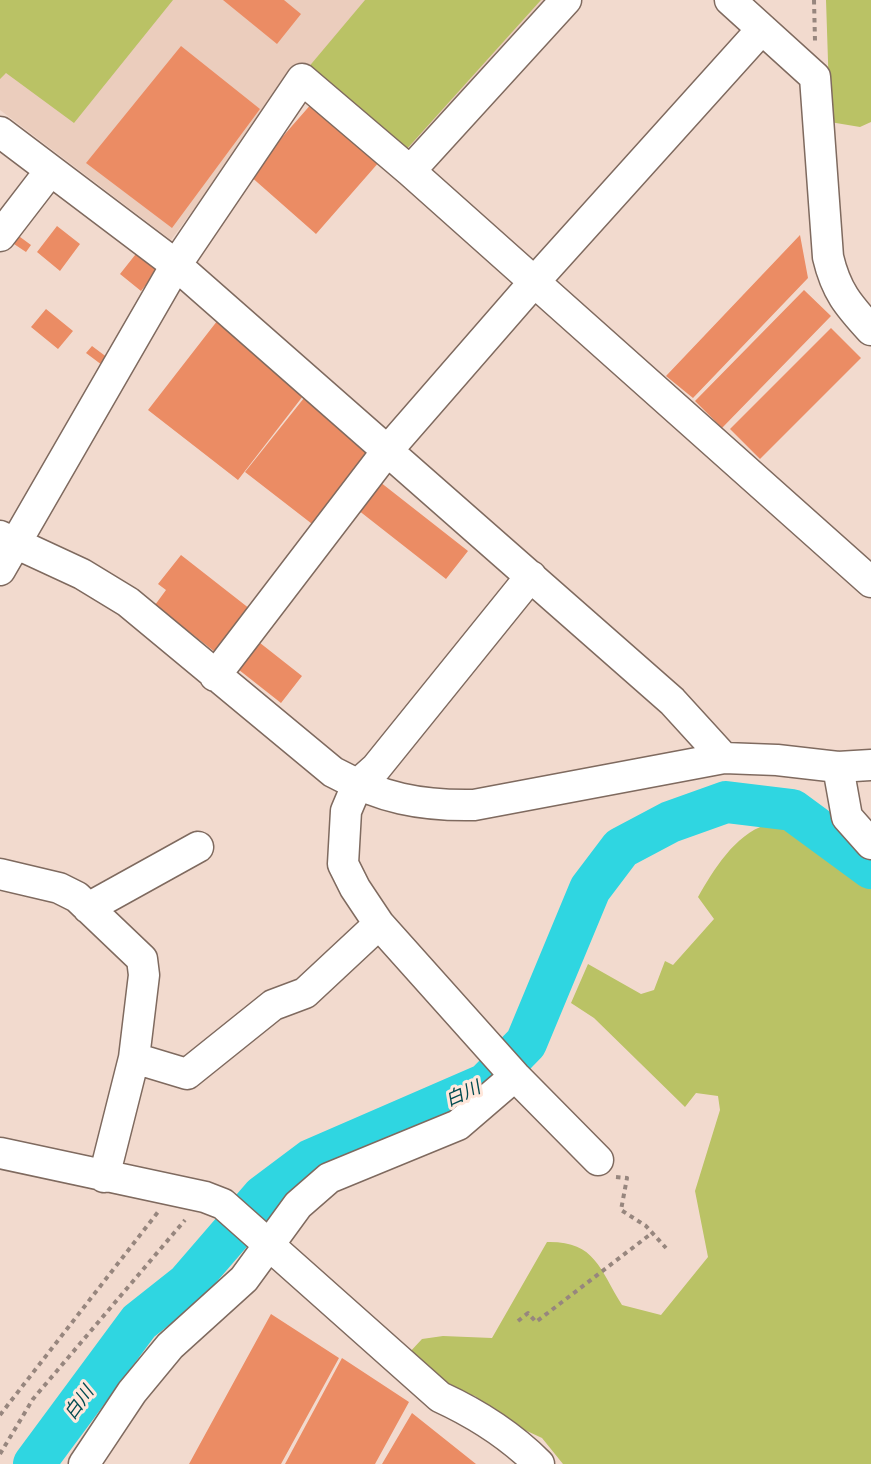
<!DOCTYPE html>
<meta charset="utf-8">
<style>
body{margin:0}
canvas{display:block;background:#f2dace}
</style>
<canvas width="871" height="1464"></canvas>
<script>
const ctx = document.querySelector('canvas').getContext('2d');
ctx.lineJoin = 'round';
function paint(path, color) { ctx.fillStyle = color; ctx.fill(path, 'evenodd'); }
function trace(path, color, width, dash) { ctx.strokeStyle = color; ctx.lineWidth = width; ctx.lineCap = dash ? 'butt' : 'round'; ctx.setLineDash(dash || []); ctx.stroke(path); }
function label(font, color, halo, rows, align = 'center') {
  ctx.font = font + ' "Public Sans","Noto Sans JP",sans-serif'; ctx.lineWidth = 6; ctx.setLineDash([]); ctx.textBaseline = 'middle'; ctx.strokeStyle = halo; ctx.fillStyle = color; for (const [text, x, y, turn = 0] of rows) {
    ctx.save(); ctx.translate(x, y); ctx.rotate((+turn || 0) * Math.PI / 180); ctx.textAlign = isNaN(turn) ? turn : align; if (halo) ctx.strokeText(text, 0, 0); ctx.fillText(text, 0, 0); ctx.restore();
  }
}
paint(new Path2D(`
 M 0,0 L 545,0 L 406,154 L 300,66 L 171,240 L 0,110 Z`), '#ebcdbd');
paint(new Path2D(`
 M 0,0 L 173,0 L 74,123 L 6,73 L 0,79 Z
 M 365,0 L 541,0 L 405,151 L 307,69 Z
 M 826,0 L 871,0 L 871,122 L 860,127 L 830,122 Z
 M 785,823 L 801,831 L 871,880 L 871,1464 L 563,1464 L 542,1438 L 514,1425 L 475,1396 L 443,1387 L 408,1354 L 422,1339 L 443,1336 L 492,1338 L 547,1242 C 595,1241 599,1268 622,1305 L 661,1315 L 708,1257 L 695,1191 L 720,1110 L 718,1096 L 696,1093 L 685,1107 L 594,1018 L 571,1003 L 588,964 L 641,994 L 654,990 L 665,961 L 673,965 L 714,919 L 698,897 C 713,871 735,834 766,825 C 772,823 779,823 785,823 Z`), '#bac265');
trace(new Path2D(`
 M 34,1464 L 139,1322 L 187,1284 L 263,1196 L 311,1160 L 486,1084 L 526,1043 L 590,889 L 621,848 L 670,822 L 726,802 L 792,810 L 871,868`), '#2fd6e1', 42);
paint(new Path2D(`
 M 223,0 L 284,0 L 301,14 L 277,44 Z
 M 181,46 L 260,109 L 172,228 L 86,163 Z
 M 313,102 L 380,161 L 316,234 L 249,175 Z
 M 57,226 L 80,244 L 60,271 L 37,252 Z
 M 16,234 L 31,245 L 26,252 L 11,242 Z
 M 800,235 L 808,278 L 693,398 L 666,376 Z
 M 139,250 L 160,267 L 141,291 L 120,274 Z
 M 804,290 L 831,316 L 722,428 L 695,401 Z
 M 46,309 L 73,331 L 58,349 L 31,327 Z
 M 221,316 L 295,374 L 287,384 L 303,396 L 238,480 L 148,410 Z
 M 831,328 L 861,358 L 760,459 L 730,429 Z
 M 92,346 L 108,358 L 102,365 L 86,353 Z
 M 304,398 L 374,453 L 316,527 L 245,472 Z
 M 380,482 L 468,551 L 446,579 L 358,510 Z
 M 181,555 L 250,609 L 215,652 L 155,605 L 166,590 L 158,584 Z
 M 255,639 L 302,676 L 281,703 L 234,666 Z
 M 271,1314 L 339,1358 L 281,1464 L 189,1464 Z
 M 342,1358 L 409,1402 L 375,1464 L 285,1464 Z
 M 412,1413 L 476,1464 L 382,1464 Z`), '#eb8c64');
const minor = new Path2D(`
 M 730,0 L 815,77 L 828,257 C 836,291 848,305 871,330
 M 0,132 L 176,265 L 672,701 L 724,758
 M 410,171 L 871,582
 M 0,236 L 50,171
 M 0,536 L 82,574 L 128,602 L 333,772 C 381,798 420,806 474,805 L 724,758 L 777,760 L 838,767 L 871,765
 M 0,570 L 176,265 L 302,79 L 410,171 L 566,0
 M 531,576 L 376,768 L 357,785 L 346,811 L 343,864 L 355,888 L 379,924 L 515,1076 L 598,1160
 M 215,676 L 387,451 L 535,281 L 762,29
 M 838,767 L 847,817 L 871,844
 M 0,874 L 59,888 L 77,897 L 142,959 L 144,975 L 134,1058 L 104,1177
 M 88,908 L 198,847
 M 134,1058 L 187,1074 L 273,1005 L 305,993 L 379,924
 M 0,1153 L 205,1197 L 223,1204 L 440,1397 C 477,1414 510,1435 539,1464
 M 84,1464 L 132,1392 L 170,1346 L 244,1279 L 298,1205 L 329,1178 L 458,1125 L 515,1076`);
trace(minor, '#7f6a5f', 33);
trace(new Path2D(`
 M 814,0 L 815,41
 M 616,1177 L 627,1178 L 621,1210 L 646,1226 L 666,1248
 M 518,1321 L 528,1313 L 536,1322 L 652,1233
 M 0,1415 L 158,1212
 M 0,1454 L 33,1399 L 185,1220`), '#97867e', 4, [4.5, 4.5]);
trace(minor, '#fff', 30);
label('italic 18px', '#024b50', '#ffe7db', [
 ["白川",463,1094,-24],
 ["白川",79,1403,-54]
]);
</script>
